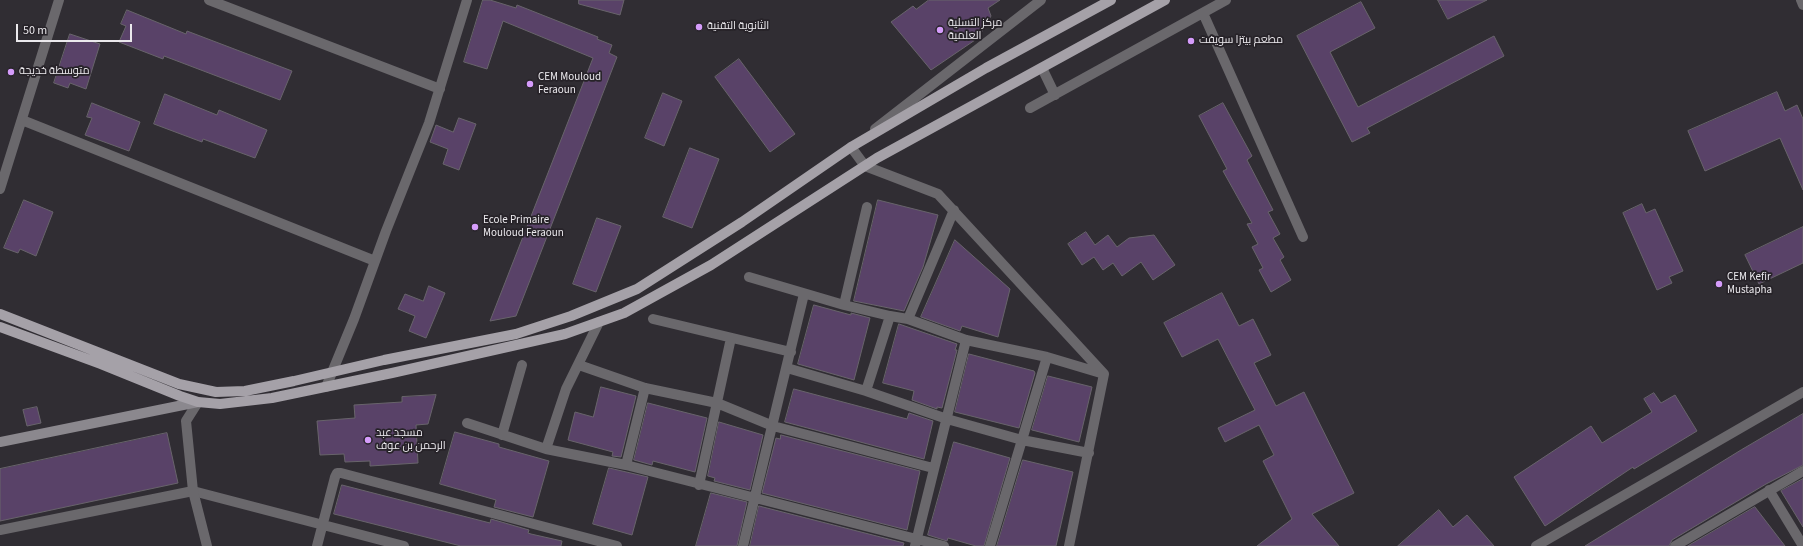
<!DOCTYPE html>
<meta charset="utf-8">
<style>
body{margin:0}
#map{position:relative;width:1803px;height:546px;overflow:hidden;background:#302d33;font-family:"Source Sans 3",sans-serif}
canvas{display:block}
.scale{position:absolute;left:16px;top:24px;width:116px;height:18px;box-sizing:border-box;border:2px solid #ebe9ed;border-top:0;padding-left:5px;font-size:12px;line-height:14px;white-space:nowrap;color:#ebe9ed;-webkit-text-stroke:3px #272329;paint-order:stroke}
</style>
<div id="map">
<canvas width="1803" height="546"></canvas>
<div class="scale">50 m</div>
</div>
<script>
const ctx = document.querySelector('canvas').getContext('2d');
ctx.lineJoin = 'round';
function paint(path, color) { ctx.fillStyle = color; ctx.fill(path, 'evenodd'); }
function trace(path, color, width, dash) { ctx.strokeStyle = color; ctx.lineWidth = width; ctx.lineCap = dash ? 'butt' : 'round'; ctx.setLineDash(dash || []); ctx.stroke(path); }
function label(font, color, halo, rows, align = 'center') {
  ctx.font = font + ' "Source Sans 3",Cairo,sans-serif'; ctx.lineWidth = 3.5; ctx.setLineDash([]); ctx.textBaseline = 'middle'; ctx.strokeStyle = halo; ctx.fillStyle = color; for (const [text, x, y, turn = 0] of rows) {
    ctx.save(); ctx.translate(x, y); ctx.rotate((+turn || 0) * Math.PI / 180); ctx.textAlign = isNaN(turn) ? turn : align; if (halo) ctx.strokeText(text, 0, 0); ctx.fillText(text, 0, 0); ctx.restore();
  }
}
const building = new Path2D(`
 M 483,0 L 490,0 L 516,8 L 517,5 L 598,37 L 597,39 L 612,45 L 609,53 L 617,57 L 516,316 L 490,321 L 593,58 L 503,21 L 487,69 L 464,62 Z
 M 579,0 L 624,0 L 620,15 L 579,4 Z
 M 929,0 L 1000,0 L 988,8 L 991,16 L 978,38 L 931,70 L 891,22 L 913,6 L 916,9 Z
 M 1438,0 L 1487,0 L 1448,19 Z
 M 1361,2 L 1375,28 L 1330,52 L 1358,107 L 1494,36 L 1504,56 L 1367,128 L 1370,133 L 1352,142 L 1297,36 Z
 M 127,10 L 186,34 L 187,31 L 292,71 L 280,100 L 164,56 L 163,59 L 119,42 L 126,26 L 121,24 Z
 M 70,34 L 100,44 L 86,89 L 70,83 L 68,88 L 54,83 Z
 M 739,59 L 795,134 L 770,152 L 715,77 Z
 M 1777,92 L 1785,111 L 1797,105 L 1803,119 L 1803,190 L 1780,138 L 1705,171 L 1688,131 Z
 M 663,93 L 682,101 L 664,146 L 645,138 Z
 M 165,94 L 217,115 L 219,110 L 267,130 L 255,158 L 203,139 L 202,142 L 154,124 Z
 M 92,103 L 140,122 L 129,151 L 85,135 L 92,118 L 87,117 Z
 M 1223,103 L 1252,156 L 1247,160 L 1273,210 L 1268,212 L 1280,234 L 1273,238 L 1284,257 L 1280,260 L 1291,280 L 1271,292 L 1259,270 L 1263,268 L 1252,247 L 1258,244 L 1247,224 L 1252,223 L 1223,171 L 1227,169 L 1199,116 Z
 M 459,118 L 476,124 L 459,170 L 443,164 L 448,149 L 430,142 L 436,125 L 453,132 Z
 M 690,148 L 719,159 L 692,228 L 663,217 Z
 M 24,200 L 53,212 L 36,256 L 20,249 L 18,253 L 4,248 Z
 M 878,200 L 938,215 L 923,267 L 904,311 L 854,301 Z
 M 1642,204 L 1646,213 L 1655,209 L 1683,271 L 1669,277 L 1672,283 L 1657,290 L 1623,213 Z
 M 597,218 L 621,226 L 596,292 L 573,284 Z
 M 1803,227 L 1803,263 L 1759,284 L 1745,255 Z
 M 1086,232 L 1095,245 L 1108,235 L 1117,247 L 1129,238 L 1154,235 L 1175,265 L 1153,280 L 1141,262 L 1122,276 L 1113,263 L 1103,270 L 1094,257 L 1082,265 L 1068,244 Z
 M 955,240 L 1010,289 L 998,337 L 962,326 L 960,331 L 921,317 Z
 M 429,286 L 445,293 L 426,338 L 409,331 L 415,316 L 398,309 L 405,294 L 423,301 Z
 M 1222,293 L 1239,326 L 1253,319 L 1271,355 L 1254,363 L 1276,406 L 1304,392 L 1354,493 L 1312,514 L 1339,546 L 1257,546 L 1292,519 L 1263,461 L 1274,455 L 1259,425 L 1225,442 L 1218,428 L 1255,410 L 1218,339 L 1182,357 L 1164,323 Z
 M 814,305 L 851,315 L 851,313 L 870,318 L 854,380 L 798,364 Z
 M 899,324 L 957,344 L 955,350 L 957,350 L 942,408 L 937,407 L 937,409 L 912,400 L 914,391 L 883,383 Z
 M 969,354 L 1034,371 L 1035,373 L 1019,428 L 955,412 Z
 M 1048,376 L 1092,387 L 1079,442 L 1032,430 Z
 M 601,387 L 636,396 L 621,457 L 612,456 L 613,452 L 568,440 L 575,412 L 593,417 Z
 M 794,389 L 907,419 L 909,413 L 933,421 L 924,459 L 785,422 Z
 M 1654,393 L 1661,403 L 1675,395 L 1697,431 L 1634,469 L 1633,467 L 1545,526 L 1514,477 L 1591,426 L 1602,443 L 1652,412 L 1644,399 Z
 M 436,395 L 428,424 L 416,425 L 418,463 L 370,466 L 370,461 L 345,462 L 344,454 L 320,455 L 317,421 L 355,418 L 354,405 L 402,402 L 402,397 Z
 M 648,403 L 707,418 L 695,472 L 653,461 L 652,465 L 634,460 Z
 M 37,407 L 41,423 L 27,426 L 23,410 Z
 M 1803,414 L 1803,465 L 1766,484 L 1672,540 L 1669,546 L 1585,546 L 1741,450 Z
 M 719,422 L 763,435 L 750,490 L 714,481 L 715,478 L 708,476 Z
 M 455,432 L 499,444 L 499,447 L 549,461 L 533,517 L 494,507 L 496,500 L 440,484 Z
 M 167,433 L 178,483 L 0,521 L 0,469 Z
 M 781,435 L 920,471 L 907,530 L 762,493 L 776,438 L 780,439 Z
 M 954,442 L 1010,458 L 984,546 L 976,546 L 948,538 L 947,541 L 928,535 Z
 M 1023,460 L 1073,472 L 1056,546 L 997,546 Z
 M 609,468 L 648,477 L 632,535 L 593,524 Z
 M 1803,479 L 1803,527 L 1781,491 Z
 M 342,485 L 490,523 L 491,519 L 529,530 L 528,533 L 531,534 L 562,541 L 561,546 L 461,546 L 334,514 Z
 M 711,493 L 747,502 L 737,546 L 696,546 Z
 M 759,506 L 904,543 L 903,546 L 750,546 Z
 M 1755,507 L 1785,546 L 1688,546 Z
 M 1439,510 L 1453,527 L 1467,515 L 1494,546 L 1398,546 Z`);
paint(building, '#594268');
trace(building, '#68646b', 1);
trace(new Path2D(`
 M 209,0 L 440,89
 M 1203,13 L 1303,237
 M 1042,68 L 1055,95
 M 1030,108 L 1226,0
 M 22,120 L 375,261
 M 851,147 L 865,166 L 938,194 L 1104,374
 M 0,189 L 59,0
 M 749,277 L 844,305 L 890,316 L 908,319 L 966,340 L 1047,357 L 1104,374
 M 844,305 L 867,207
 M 653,319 L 791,352
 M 908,319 L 954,210
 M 579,365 L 645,388 L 717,403 L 773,426 L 933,468
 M 787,368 L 866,391 L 947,419 L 1022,440 L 1089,453
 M 326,387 L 354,319 L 386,231 L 429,123 L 467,0
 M 866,391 L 890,316
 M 467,423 L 546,449 L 626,465 L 944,546
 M 502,435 L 522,365
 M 546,449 L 566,389 L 599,322
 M 626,465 L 645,388
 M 699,485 L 731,338
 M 1769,490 L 1803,546
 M 0,530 L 193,491 L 404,546
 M 317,546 L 335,477 L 337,473 L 341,473 L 617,546
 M 743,546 L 804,294
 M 915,546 L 966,340
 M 990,546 L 1047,357
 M 1069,546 L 1104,374
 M 1675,546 L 1803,471`), '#6a686c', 10);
trace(new Path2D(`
 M 1801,0 L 1803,5
 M 875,129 L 1041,0
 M 198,402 L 186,421 L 193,491 L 207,546
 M 1536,546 L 1803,392`), '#6a686c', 10);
trace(new Path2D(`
 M 0,442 L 198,402`), '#8b888e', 10);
trace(new Path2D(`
 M 0,314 L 179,384 L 216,392 L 245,391 L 294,381 L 384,360 L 516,334 L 571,316 L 637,289 L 742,222 L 851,147 L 986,68 L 1111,0
 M 0,327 L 101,364 L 180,396 L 198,402 L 220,404 L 272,398 L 392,373 L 565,334 L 624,313 L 711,265 L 877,158 L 1165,0`), '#a5a1a8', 10);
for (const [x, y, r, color] of [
 [699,27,4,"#d59cfb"],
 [940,30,4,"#d59cfb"],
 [1191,41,4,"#d59cfb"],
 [11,72,4,"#d59cfb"],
 [530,84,4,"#d59cfb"],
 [475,227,4,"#d59cfb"],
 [1719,284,4,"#d59cfb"],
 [368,440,4,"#d59cfb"]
]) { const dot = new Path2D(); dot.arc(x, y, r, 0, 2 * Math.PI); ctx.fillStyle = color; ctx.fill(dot); trace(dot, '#272329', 1.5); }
label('11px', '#ebe9ed', '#272329', [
 ["مركز التسلية",948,24],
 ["العلمية",948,37],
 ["الثانوية التقنية",707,27],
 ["مطعم بيتزا سويفت",1199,41],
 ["متوسطة خديجة",19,72],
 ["CEM Mouloud",538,78],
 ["Feraoun",538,91],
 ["Ecole Primaire",483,221],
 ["Mouloud Feraoun",483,234],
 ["CEM Kefir",1727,278],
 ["Mustapha",1727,291],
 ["مسجد عبد",376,434],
 ["الرحمن بن عوف",376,447]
], 'left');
</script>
